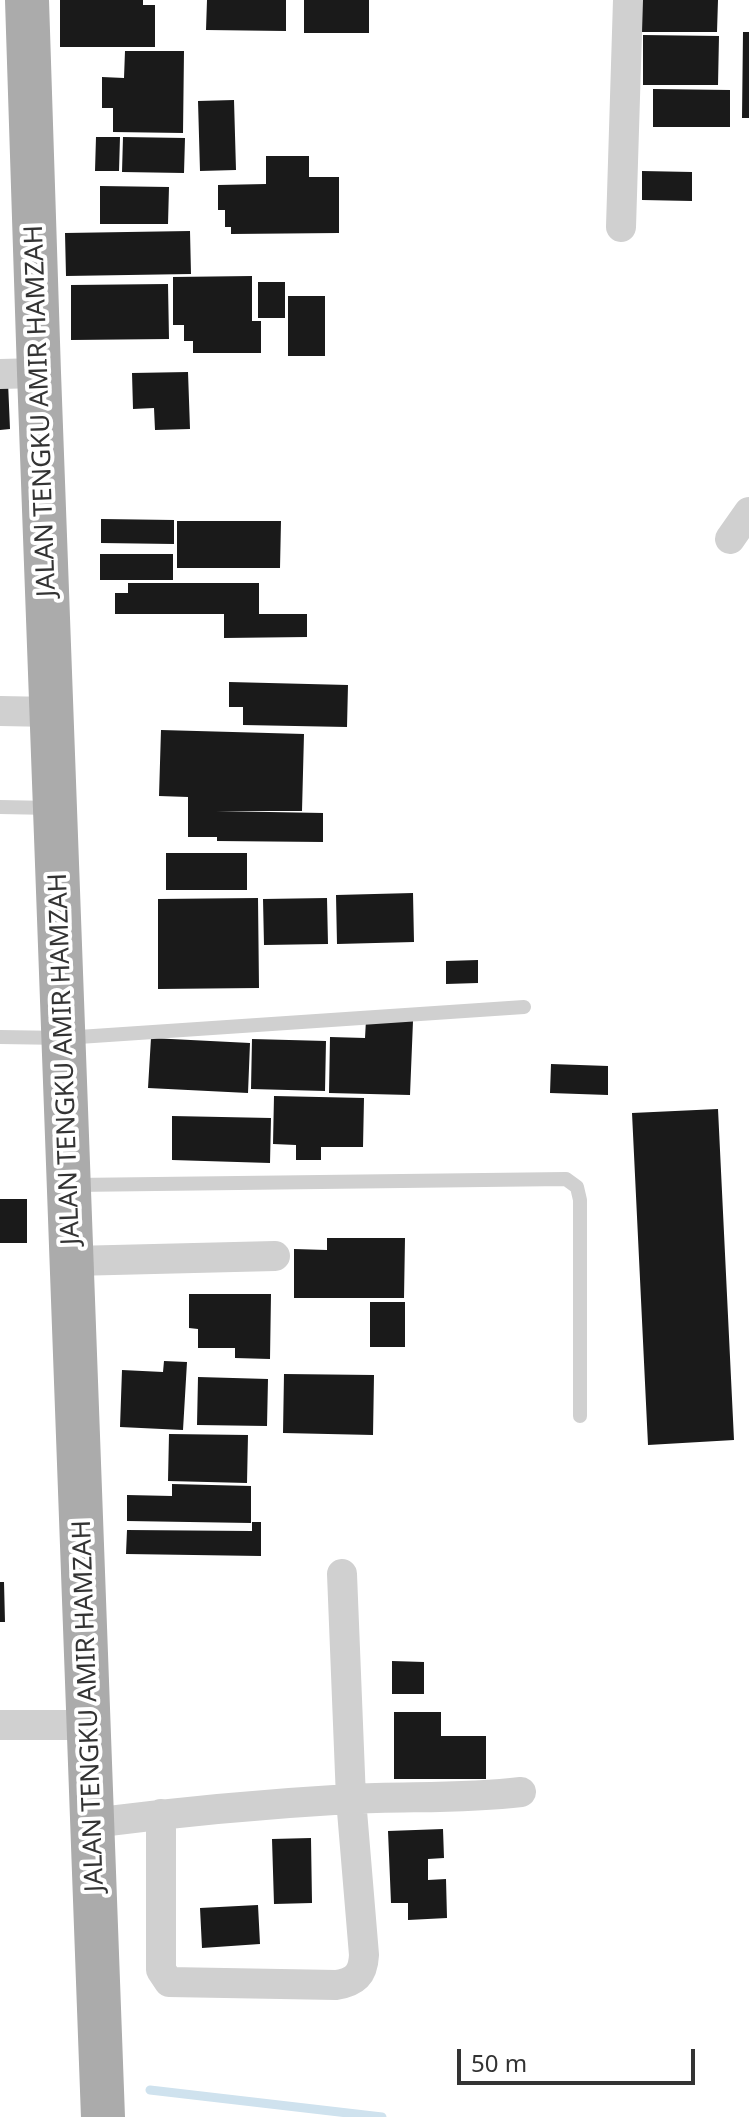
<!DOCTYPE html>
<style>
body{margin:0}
#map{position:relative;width:749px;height:2117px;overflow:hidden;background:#fff;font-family:"Noto Sans",sans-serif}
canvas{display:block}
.scale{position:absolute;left:457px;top:2049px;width:238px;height:36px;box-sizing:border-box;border:4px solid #333;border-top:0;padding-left:10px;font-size:24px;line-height:28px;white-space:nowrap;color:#333;-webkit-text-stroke:6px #fff;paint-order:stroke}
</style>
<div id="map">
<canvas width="749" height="2117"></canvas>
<div class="scale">50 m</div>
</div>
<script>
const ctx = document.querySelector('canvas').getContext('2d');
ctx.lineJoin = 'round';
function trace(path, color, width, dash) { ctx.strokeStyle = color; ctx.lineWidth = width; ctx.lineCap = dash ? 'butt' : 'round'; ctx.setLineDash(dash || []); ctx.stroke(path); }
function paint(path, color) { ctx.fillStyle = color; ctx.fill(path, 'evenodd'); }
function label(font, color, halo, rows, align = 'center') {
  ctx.font = font + ' "Noto Sans",sans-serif'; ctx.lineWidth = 8; ctx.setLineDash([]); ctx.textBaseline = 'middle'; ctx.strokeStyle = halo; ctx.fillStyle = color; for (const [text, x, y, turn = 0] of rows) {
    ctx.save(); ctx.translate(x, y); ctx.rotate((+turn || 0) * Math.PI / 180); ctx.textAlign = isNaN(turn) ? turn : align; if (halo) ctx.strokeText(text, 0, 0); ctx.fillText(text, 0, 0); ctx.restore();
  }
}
trace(new Path2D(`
 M 150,2090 L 382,2117`), '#cfe2ee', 9);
paint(new Path2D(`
 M 60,0 L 143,0 L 143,5 L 155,5 L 155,47 L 60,47 Z
 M 207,0 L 286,0 L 286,31 L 206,30 Z
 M 304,0 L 369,0 L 369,33 L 304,33 Z
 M 640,0 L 718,0 L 717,32 L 640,32 Z
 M 743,32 L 749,32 L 749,118 L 742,118 Z
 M 643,35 L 719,36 L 718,85 L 643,85 Z
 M 125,51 L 184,51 L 183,133 L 113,132 L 113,108 L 102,108 L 102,77 L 124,78 Z
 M 653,89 L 730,90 L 730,127 L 653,127 Z
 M 234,100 L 236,170 L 200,171 L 198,101 Z
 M 96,137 L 120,137 L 119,171 L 95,171 Z
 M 123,137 L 185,138 L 184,173 L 122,172 Z
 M 266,156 L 309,156 L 309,177 L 339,177 L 339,233 L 231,234 L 231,227 L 225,227 L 225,210 L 218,210 L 218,185 L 266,184 Z
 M 642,171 L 692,172 L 692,201 L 642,200 Z
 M 100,186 L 169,187 L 168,224 L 100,224 Z
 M 190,231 L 191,274 L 66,276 L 65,233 Z
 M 252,276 L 252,321 L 261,321 L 261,353 L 193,353 L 193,341 L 184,341 L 184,325 L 173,325 L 173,277 Z
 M 258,282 L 285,282 L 285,318 L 258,318 Z
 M 168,284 L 169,339 L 71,340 L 71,285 Z
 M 288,296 L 325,296 L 325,356 L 288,356 Z
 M 188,372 L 190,429 L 155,430 L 154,408 L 133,409 L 132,373 Z
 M 0,382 L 8,382 L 10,429 L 0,430 Z
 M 101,519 L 174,520 L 174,544 L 101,543 Z
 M 177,521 L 281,521 L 280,568 L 177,568 Z
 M 100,554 L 173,554 L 173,580 L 100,580 Z
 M 128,583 L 259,583 L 259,614 L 307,614 L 307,637 L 224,638 L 224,614 L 115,614 L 115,593 L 128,593 Z
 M 229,682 L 348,685 L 347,727 L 243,725 L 243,707 L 229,707 Z
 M 161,730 L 304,734 L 302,811 L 216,811 L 323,813 L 323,842 L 217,841 L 217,837 L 188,837 L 188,797 L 159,796 Z
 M 166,853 L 247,853 L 247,890 L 166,890 Z
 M 413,893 L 414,942 L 337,944 L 336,895 Z
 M 258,898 L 259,988 L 158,989 L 158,899 Z
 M 327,898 L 328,944 L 264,945 L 263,899 Z
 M 478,960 L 478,983 L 446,984 L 446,961 Z
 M 366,1020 L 413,1021 L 410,1095 L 329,1093 L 330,1037 L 365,1038 Z
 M 151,1038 L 250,1043 L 248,1093 L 148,1088 Z
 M 252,1039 L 326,1041 L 325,1091 L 251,1089 Z
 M 551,1064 L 608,1066 L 608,1095 L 550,1093 Z
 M 274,1096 L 364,1098 L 363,1147 L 321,1147 L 321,1160 L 296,1160 L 296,1145 L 273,1144 Z
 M 718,1109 L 734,1440 L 648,1445 L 632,1113 Z
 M 172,1116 L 271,1118 L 270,1163 L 172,1160 Z
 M 0,1199 L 27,1199 L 27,1243 L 0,1243 Z
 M 327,1238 L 405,1238 L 404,1298 L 294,1298 L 294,1249 L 327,1250 Z
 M 189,1294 L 271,1294 L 270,1359 L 235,1358 L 235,1348 L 198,1348 L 198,1329 L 189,1328 Z
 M 370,1302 L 405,1302 L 405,1347 L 370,1347 Z
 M 164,1361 L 187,1362 L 183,1430 L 120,1427 L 122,1370 L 163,1372 Z
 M 284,1374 L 374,1375 L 373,1435 L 283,1433 Z
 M 198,1377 L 268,1379 L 267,1426 L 197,1425 Z
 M 169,1434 L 248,1435 L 247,1483 L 168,1481 Z
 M 172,1484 L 251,1486 L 251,1523 L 127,1521 L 127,1495 L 172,1496 Z
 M 252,1522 L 261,1522 L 261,1556 L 126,1554 L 127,1530 L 252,1531 Z
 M 0,1582 L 4,1582 L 5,1622 L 0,1622 Z
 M 392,1661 L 424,1662 L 424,1694 L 392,1694 Z
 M 394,1712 L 441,1712 L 441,1736 L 486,1736 L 486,1779 L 394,1779 Z
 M 443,1829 L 444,1858 L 428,1859 L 428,1880 L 446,1879 L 447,1918 L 408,1920 L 408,1903 L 391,1903 L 388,1831 Z
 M 311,1838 L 312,1903 L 274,1904 L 272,1839 Z
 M 258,1905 L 260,1944 L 202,1948 L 200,1908 Z`), '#1a1a1a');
trace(new Path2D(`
 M 0,807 L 52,808
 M 0,1037 L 64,1038 L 524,1007
 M 74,1185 L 566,1179 L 577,1187 L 580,1200 L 580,1416`), '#d0d0d0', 14);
trace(new Path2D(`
 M 621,227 L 628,0
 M 0,374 L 39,373
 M 730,539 L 749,512
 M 0,711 L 52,712
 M 73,1261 L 275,1256
 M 0,1725 L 90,1725
 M 161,1814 L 161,1970 L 169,1982 L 336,1985 C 355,1982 363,1975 364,1955 L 351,1799 L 342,1574
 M 92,1823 C 178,1812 263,1804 349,1799 C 407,1796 464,1799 521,1792`), '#d0d0d0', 30);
trace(new Path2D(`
 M 27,0 L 39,373 L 103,2117`), '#ababab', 44);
label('26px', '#333', '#fff', [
 ["JALAN TENGKU AMIR HAMZAH",41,411,-92],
 ["JALAN TENGKU AMIR HAMZAH",65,1059,-92],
 ["JALAN TENGKU AMIR HAMZAH",89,1706,-92]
]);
</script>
